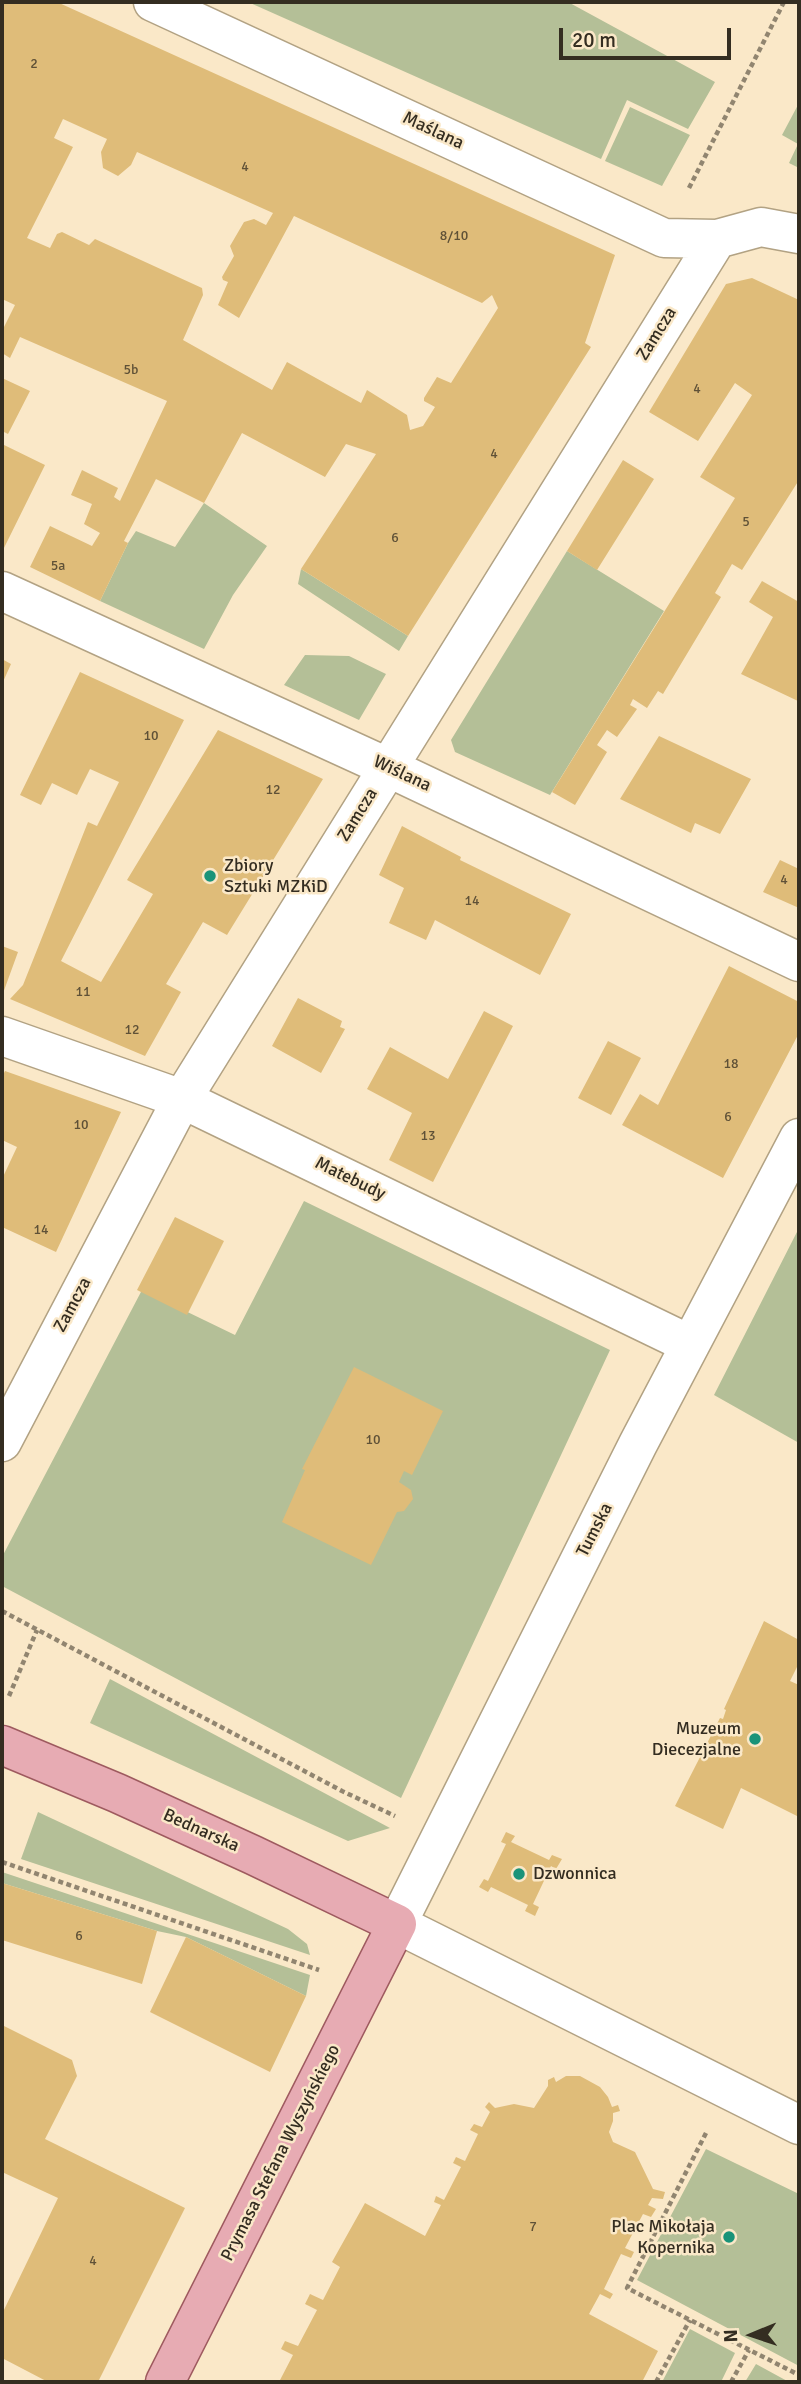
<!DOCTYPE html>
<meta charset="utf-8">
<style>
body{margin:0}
#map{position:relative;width:801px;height:2384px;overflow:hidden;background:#fae8c8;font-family:Signika,sans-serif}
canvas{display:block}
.frame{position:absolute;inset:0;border:4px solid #342d21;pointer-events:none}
.north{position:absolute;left:717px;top:2300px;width:70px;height:70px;-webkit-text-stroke:5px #fae8c8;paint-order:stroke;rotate:268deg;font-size:19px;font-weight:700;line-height:28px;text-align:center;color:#342d21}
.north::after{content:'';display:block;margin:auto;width:24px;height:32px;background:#342d21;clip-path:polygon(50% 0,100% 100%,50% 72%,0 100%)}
.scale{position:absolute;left:559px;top:28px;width:172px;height:32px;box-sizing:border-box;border:4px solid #342d21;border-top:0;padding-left:9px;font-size:21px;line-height:24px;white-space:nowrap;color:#342d21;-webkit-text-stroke:5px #fae8c8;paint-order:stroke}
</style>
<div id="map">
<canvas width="801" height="2384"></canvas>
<div class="frame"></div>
<div class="north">N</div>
<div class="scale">20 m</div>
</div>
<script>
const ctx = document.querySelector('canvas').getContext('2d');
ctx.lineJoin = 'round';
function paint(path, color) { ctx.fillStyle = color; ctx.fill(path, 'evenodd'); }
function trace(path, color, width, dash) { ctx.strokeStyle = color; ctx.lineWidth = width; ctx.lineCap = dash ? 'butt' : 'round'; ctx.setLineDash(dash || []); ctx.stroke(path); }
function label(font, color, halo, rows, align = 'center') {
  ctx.font = font + ' Signika,sans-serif'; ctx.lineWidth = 5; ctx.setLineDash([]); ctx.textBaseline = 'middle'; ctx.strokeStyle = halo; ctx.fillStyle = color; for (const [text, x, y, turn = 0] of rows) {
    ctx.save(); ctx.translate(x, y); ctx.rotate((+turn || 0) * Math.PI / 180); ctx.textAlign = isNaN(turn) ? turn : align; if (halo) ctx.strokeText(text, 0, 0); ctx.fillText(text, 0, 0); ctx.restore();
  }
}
paint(new Path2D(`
 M 248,2 L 568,2 L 715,82 L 688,129 L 627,100 L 601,159 Z
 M 799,103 L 799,168 L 789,163 L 798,144 L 782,135 Z
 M 630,107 L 690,135 L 662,186 L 605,161 Z
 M 204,503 L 267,546 L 233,595 L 204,649 L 100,601 L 128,543 L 136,531 L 175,547 Z
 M 567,551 L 664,611 L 550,795 L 455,752 L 451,740 Z
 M 301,569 L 408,636 L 399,651 L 298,584 Z
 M 305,655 L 349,656 L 386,674 L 359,720 L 284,685 Z
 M 304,1201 L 610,1350 L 401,1798 L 2,1586 L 2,1557 L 142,1290 L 235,1335 Z
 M 799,1228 L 799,1443 L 714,1395 Z
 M 110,1679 L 390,1828 L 348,1841 L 90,1723 Z
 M 38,1812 L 288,1929 L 307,1944 L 310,1955 L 21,1859 Z
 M 2,1872 L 310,1975 L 306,1996 L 186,1937 L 157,1931 L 2,1883 Z
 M 706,2149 L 799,2194 L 799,2366 L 637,2280 Z
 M 690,2329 L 735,2353 L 721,2382 L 662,2382 Z
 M 756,2364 L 789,2382 L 790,2382 L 745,2382 Z`), '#b4bf97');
paint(new Path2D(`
 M 2,2 L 57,2 L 615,255 L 585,343 L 591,347 L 408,636 L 301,569 L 376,454 L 346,444 L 325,477 L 242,433 L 204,503 L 156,479 L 124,541 L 128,543 L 100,601 L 30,567 L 50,526 L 92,546 L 100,533 L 84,524 L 92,504 L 71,495 L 82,470 L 118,488 L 114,497 L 120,501 L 167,401 L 20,337 L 10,358 L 2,353 L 2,331 L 15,305 L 2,299 ZM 63,119 L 107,139 L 101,152 L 103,168 L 118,176 L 131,165 L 137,152 L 273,213 L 266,225 L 254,219 L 244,222 L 230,246 L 234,256 L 222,277 L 223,280 L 228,282 L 218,305 L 239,318 L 294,216 L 482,303 L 492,295 L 498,308 L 451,383 L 437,377 L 424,398 L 424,401 L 435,407 L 423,426 L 410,430 L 407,415 L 367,390 L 361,403 L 287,362 L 272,390 L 183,340 L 203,295 L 202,288 L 95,239 L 89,245 L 62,232 L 57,234 L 50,248 L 27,238 L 73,147 L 54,138 Z
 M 752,278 L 799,300 L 799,448 L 797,454 L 799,455 L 799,480 L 742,570 L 732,564 L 715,593 L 721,597 L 663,694 L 658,691 L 647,708 L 633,699 L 630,705 L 637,709 L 617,737 L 607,730 L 597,745 L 607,752 L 575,805 L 552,792 L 735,498 L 700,477 L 752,395 L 735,383 L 698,441 L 649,412 L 726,284 Z
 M 2,378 L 30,391 L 8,434 L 2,431 Z
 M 2,444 L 45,465 L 2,552 Z
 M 623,460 L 654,479 L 597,570 L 567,551 Z
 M 762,581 L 799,602 L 798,701 L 741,674 L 773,617 L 749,602 Z
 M 2,659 L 11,664 L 2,684 Z
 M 80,672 L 184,720 L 61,961 L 101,982 L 153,894 L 127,880 L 218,730 L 323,779 L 227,935 L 203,922 L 166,984 L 181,992 L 145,1056 L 10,999 L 23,985 L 88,822 L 97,826 L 119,782 L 90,769 L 77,795 L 52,783 L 41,805 L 20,795 Z
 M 659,736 L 751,779 L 720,834 L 695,823 L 691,833 L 620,799 Z
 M 402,826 L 461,857 L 460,860 L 571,914 L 540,975 L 435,920 L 426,940 L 389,923 L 404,888 L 379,875 Z
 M 780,860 L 799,869 L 799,908 L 763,892 Z
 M 2,946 L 18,952 L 2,996 Z
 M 729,966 L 799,1002 L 799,1033 L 723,1178 L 622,1125 L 640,1094 L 658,1105 Z
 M 298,998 L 342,1021 L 340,1027 L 345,1029 L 321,1073 L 272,1046 Z
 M 484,1011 L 513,1026 L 433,1182 L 389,1160 L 412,1113 L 367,1089 L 390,1047 L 448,1079 Z
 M 608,1041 L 641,1058 L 611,1115 L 578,1098 Z
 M 5,1071 L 121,1112 L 56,1252 L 2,1227 L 2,1179 L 17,1147 L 2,1140 L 2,1077 Z
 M 175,1217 L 224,1241 L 187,1315 L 137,1290 Z
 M 354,1367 L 443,1411 L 412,1475 L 404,1471 L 399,1482 L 411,1490 L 413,1499 L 404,1511 L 397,1512 L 371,1565 L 282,1522 L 305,1470 L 302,1469 Z
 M 764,1621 L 799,1640 L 799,1663 L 790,1681 L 799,1685 L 799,1817 L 741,1788 L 723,1829 L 675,1806 L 720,1718 L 723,1719 L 726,1710 L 724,1709 Z
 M 506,1832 L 515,1836 L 511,1842 L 549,1860 L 552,1855 L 562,1859 L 556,1869 L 551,1866 L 533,1904 L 539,1907 L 535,1916 L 525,1911 L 528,1905 L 491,1887 L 488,1892 L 479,1887 L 484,1879 L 488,1881 L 506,1844 L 501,1842 Z
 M 2,1883 L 157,1931 L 142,1984 L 2,1940 Z
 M 186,1937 L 306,1996 L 270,2072 L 150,2012 Z
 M 2,2025 L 72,2060 L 77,2076 L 45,2139 L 185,2208 L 98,2382 L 48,2382 L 2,2358 L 2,2314 L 58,2198 L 2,2172 Z
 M 566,2076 L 580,2076 L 600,2087 L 608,2097 L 612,2107 L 618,2105 L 620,2111 L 613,2113 L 613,2121 L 609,2132 L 613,2142 L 635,2152 L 653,2189 L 665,2192 L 663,2199 L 652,2198 L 648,2205 L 656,2209 L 651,2217 L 643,2214 L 625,2248 L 634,2252 L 631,2258 L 621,2254 L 604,2289 L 613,2294 L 610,2299 L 600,2294 L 589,2314 L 658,2351 L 642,2382 L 279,2382 L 293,2355 L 281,2349 L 285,2341 L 298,2346 L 317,2310 L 305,2304 L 310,2294 L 323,2300 L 340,2267 L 332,2262 L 365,2203 L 425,2236 L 441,2205 L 434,2202 L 436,2196 L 444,2200 L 461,2167 L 453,2163 L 456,2157 L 465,2161 L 478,2134 L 470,2130 L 474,2124 L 482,2127 L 490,2112 L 485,2107 L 489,2102 L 495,2108 L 514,2104 L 534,2108 L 548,2086 L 548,2080 L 554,2077 L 556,2082 Z`), '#dfbc79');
const minor = new Path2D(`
 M 153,2 L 664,238 L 717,239 L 761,227 L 799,234
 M 2,591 L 387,767 L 799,962
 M 2,1036 L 182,1099 L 689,1344
 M 799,1138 L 638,1444 L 397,1924 L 799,2125
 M 2,1442 L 182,1099 L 717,239`);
const major = new Path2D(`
 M 2,1745 L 117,1793 L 253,1855 L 397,1924 L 165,2382`);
trace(minor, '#b2a283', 41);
trace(major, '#9e5a5f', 41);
trace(new Path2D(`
 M 689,188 L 784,2
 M 2,1611 L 342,1791 L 395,1816
 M 9,1696 L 37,1630
 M 2,1862 L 319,1970
 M 706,2133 L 627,2288 L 799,2375
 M 656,2382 L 690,2320
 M 731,2382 L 749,2350`), '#918570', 4.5, [5, 3.5]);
trace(minor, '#fff', 38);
trace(major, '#e7abb3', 38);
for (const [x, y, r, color] of [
 [210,876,7,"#1a9379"],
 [755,1739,7,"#1a9379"],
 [519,1874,7,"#1a9379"],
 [729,2237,7,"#1a9379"]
]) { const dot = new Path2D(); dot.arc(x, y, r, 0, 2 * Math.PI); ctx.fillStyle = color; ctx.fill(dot); trace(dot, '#fae8c8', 2.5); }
label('14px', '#5f5137', null, [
 ["2",34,64],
 ["4",245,167],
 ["8/10",454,236],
 ["5b",131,370],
 ["4",697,389],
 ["4",494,454],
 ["5",746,522],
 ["6",395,538],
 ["5a",58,566],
 ["10",151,736],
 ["12",273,790],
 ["4",784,880],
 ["14",472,901],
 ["11",83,992],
 ["12",132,1030],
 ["18",731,1064],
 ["6",728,1117],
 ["10",81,1125],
 ["13",428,1136],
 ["14",41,1230],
 ["10",373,1440],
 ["6",79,1936],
 ["7",533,2227],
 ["4",93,2261]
]);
label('18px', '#342d21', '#fae8c8', [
 ["Maślana",433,131,25],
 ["Zamcza",657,334,-58],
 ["Wiślana",402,774,25],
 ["Zamcza",358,815,-58],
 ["Matebudy",350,1179,26],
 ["Zamcza",73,1305,-62],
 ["Tumska",595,1530,-63],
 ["Bednarska",201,1831,24],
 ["Prymasa Stefana Wyszyńskiego",281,2153,-63]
]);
label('18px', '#342d21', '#fae8c8', [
 ["Zbiory",224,866],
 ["Sztuki MZKiD",224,887],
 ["Muzeum",741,1729,"right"],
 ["Diecezjalne",741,1750,"right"],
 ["Dzwonnica",533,1874],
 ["Plac Mikołaja",715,2227,"right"],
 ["Kopernika",715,2248,"right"]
], 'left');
</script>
